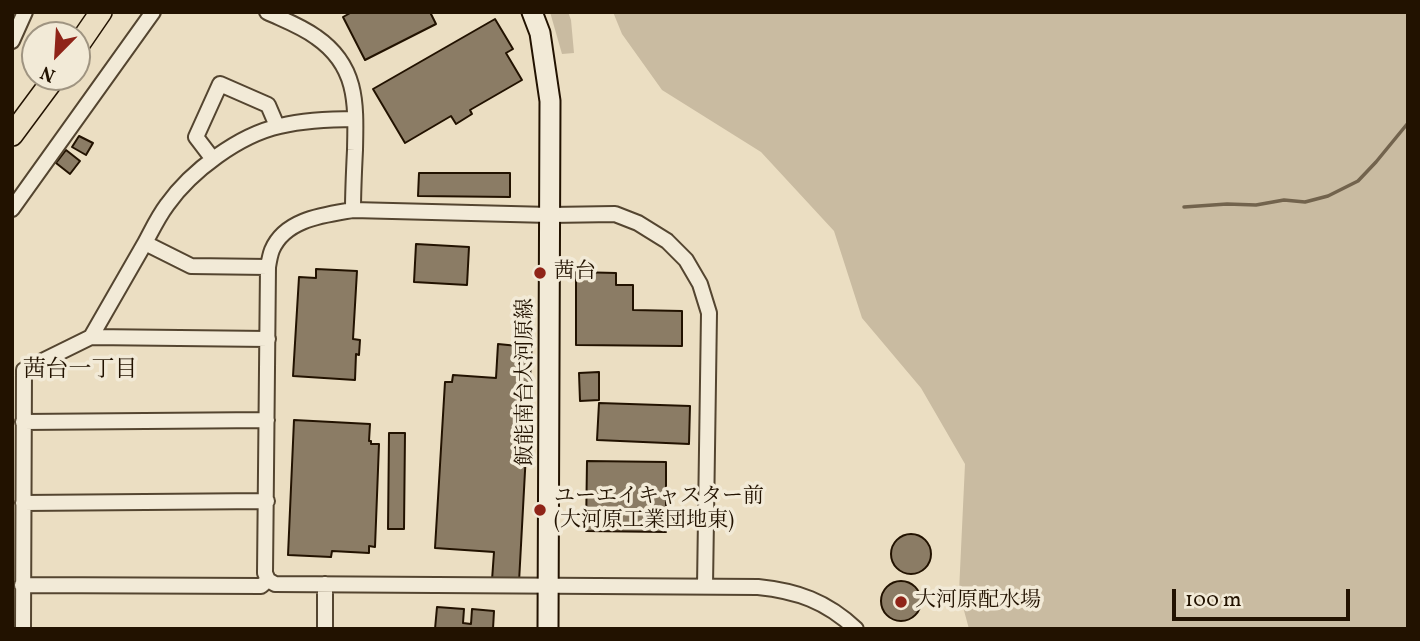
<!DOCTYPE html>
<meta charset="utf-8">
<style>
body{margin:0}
#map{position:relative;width:1420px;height:641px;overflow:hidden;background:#ebdec2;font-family:Vollkorn,serif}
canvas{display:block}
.frame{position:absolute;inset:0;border:14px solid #221200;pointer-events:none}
.north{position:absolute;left:21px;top:21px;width:70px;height:70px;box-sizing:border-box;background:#f2ead7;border:2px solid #9f9481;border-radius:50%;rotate:204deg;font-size:19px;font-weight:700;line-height:28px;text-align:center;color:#221200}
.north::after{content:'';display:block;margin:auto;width:24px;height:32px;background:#8f2418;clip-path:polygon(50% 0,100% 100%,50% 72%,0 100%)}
.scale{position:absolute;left:1172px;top:589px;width:178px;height:32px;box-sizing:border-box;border:4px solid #221200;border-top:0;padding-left:9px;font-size:21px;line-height:24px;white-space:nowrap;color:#221200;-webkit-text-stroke:5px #f2ead7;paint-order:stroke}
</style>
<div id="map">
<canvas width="1420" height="641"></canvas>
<div class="frame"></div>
<div class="north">N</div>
<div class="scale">100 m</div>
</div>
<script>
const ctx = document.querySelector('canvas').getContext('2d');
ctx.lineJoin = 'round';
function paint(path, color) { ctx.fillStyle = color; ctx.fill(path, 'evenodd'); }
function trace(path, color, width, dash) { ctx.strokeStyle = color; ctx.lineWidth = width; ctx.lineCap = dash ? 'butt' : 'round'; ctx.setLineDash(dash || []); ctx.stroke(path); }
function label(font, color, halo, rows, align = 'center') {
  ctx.font = font + ' Vollkorn,"Noto Serif JP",serif'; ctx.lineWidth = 7; ctx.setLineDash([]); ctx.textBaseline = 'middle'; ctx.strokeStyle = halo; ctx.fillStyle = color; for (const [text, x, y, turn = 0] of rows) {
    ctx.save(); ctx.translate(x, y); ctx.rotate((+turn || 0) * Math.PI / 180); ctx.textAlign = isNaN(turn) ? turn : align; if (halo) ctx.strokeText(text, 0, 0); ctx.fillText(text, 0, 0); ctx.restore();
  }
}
paint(new Path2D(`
 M 550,12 L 568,12 L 571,20 L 574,53 L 562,54 Z
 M 613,12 L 1408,12 L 1408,629 L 969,629 L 959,592 L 965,464 L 921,388 L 862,318 L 834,231 L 761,152 L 662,90 L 622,34 Z`), '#c9bba1');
trace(new Path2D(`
 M 1184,207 L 1227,204 L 1256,205 L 1284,200 L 1305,202 L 1328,196 L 1358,181 L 1376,162 L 1408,123`), '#72634d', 3.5);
const building = new Path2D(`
 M 352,12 L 430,12 L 436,24 L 365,60 L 343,17 Z
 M 495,19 L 513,49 L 506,53 L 522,80 L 470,110 L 472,114 L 456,124 L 451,116 L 405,143 L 373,89 Z
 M 79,136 L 93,143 L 86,155 L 72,147 Z
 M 66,150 L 80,161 L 70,174 L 56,163 Z
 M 419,173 L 510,173 L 510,197 L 418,196 Z
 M 416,244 L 469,247 L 467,285 L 414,282 Z
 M 316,269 L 357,271 L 353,339 L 360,340 L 359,355 L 356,354 L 355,380 L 293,376 L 299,277 L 316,278 Z
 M 576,272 L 616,273 L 616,285 L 633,285 L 633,310 L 682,311 L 682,346 L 576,345 Z
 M 518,341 L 532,342 L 519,582 L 492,580 L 494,552 L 435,548 L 445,382 L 452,382 L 453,375 L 496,378 L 498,344 L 518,346 Z
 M 599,372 L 599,400 L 580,401 L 579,373 Z
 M 599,403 L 690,406 L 689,444 L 597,440 Z
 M 294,420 L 370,424 L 369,441 L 371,441 L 371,444 L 379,444 L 375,547 L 369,546 L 369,553 L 332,551 L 331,557 L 288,555 Z
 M 389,433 L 405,433 L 404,529 L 388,529 Z
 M 587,461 L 666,462 L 666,532 L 586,531 Z
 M891 554a20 20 0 1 1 40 0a20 20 0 1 1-40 0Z
 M881 601a20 20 0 1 1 40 0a20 20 0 1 1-40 0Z
 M 437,607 L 464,609 L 463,623 L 471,624 L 472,609 L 494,611 L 493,629 L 435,629 Z`);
paint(building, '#8b7c65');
trace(building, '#221200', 2);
const street = new Path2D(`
 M 267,12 C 284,20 301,26 316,37 C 358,66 356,104 355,150 C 354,170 353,190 353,210
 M 12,41 L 25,12
 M 212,158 L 196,137 L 220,84 L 268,105 L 277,126
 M 12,209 L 153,12
 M 145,243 L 91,337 L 268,339
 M 268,267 L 191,266 L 145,243 C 152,230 158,217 167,205 C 191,171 239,135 280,126 C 305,120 330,119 355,119
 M 23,422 L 267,420
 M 23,503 L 267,501
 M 268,580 L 265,573 L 268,267 C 269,261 270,255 272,250 C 285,219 324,215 353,210 L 550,215 L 615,214 L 638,223 L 667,241 L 686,260 L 700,284 L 709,313 L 705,586
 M 22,585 L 261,586 L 268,580 L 275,584 L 758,587 C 797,591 826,601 856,629
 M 23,629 L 24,370 L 91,337
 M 325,629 L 325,584`);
const secondary = new Path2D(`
 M 532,12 L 540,33 L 550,101 L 548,629`);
const primary = new Path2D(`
 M 77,47 L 101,12
 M 12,135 L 55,77`);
trace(street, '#544530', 18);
trace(secondary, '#221200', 23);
trace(primary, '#221200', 24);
trace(street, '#f2ead7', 14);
trace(secondary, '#f2ead7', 19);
trace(primary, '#ebdec2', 21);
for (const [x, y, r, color] of [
 [540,273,7,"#8f2418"],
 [540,510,7,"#8f2418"],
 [901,602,7,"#8f2418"]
]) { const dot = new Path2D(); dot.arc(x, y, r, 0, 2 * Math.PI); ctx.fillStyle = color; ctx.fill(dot); trace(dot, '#f2ead7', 2.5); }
label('21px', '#221200', '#f2ead7', [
 ["茜台",554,273],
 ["ユーエイキャスター前",554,498],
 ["(大河原工業団地東)",554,522],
 ["大河原配水場",915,602]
], 'left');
label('21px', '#221200', '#f2ead7', [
 ["飯能南台大河原線",527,382,-90]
]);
label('23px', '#221200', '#f2ead7', [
 ["茜台一丁目",80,372]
]);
</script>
